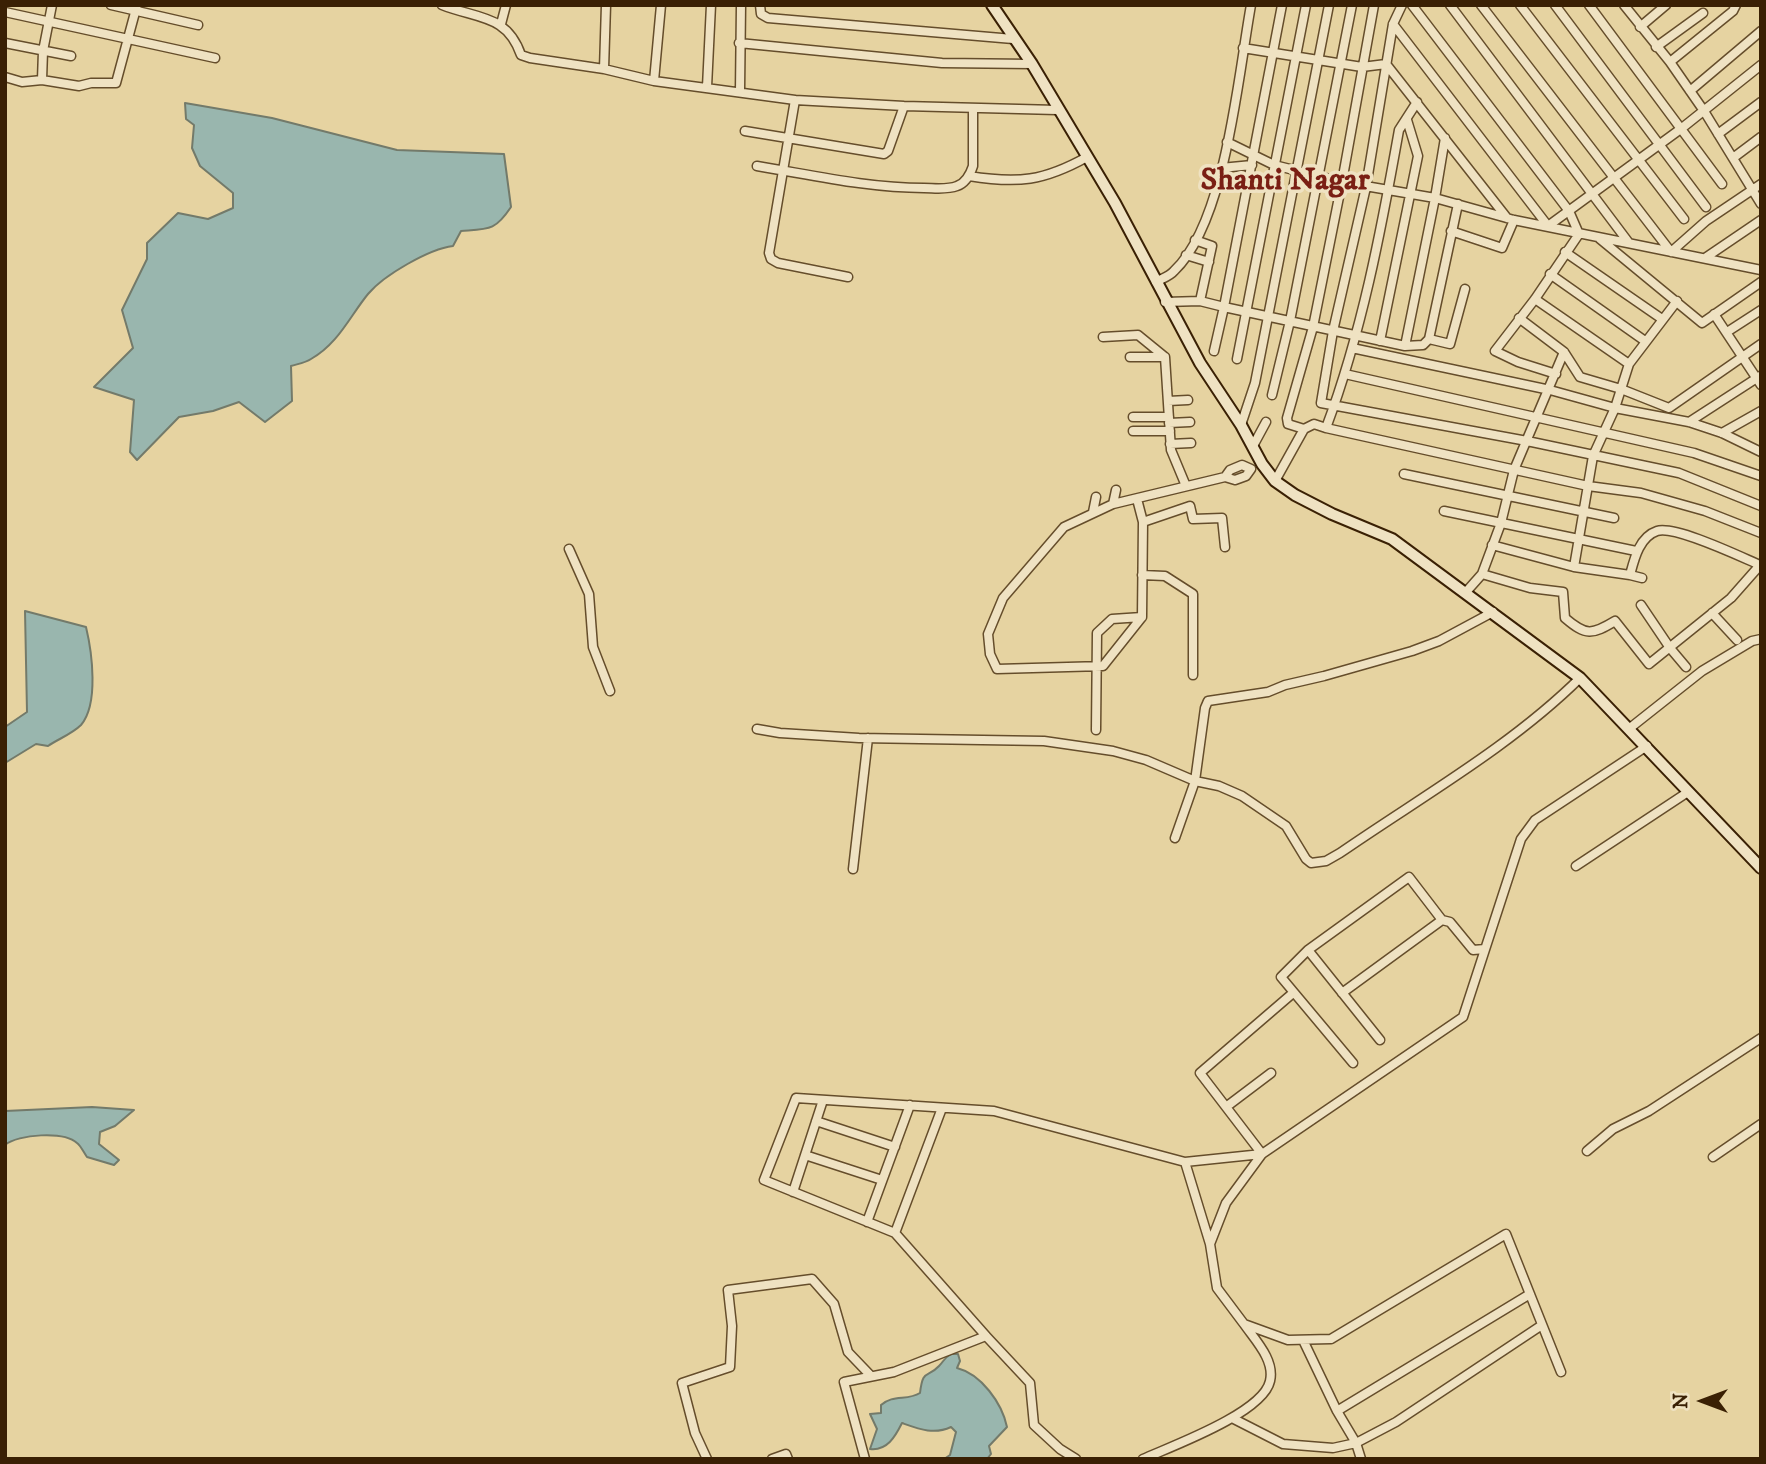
<!DOCTYPE html>
<style>
body{margin:0}
#map{position:relative;width:1766px;height:1464px;overflow:hidden;background:#e6d3a1;font-family:"IM FELL DW Pica",serif}
canvas{display:block}
.frame{position:absolute;inset:0;border:7px solid #3a2004;pointer-events:none}
.north{position:absolute;left:1668px;top:1366px;width:70px;height:70px;-webkit-text-stroke:5px #efe2c2;paint-order:stroke;rotate:270deg;font-size:19px;font-weight:700;line-height:28px;text-align:center;color:#3a2004}
.north::after{content:'';display:block;margin:auto;width:24px;height:32px;background:#3a2004;clip-path:polygon(50% 0,100% 100%,50% 72%,0 100%)}
</style>
<div id="map">
<canvas width="1766" height="1464"></canvas>
<div class="frame"></div>
<div class="north">N</div>
</div>
<script>
const ctx = document.querySelector('canvas').getContext('2d');
ctx.lineJoin = 'round';
function paint(path, color) { ctx.fillStyle = color; ctx.fill(path, 'evenodd'); }
function trace(path, color, width, dash) { ctx.strokeStyle = color; ctx.lineWidth = width; ctx.lineCap = dash ? 'butt' : 'round'; ctx.setLineDash(dash || []); ctx.stroke(path); }
function label(font, color, halo, rows, align = 'center') {
  ctx.font = font + ' "IM FELL DW Pica",serif'; ctx.lineWidth = 7; ctx.setLineDash([]); ctx.textBaseline = 'middle'; ctx.strokeStyle = halo; ctx.fillStyle = color; for (const [text, x, y, turn = 0] of rows) {
    ctx.save(); ctx.translate(x, y); ctx.rotate((+turn || 0) * Math.PI / 180); ctx.textAlign = isNaN(turn) ? turn : align; if (halo) ctx.strokeText(text, 0, 0); ctx.fillText(text, 0, 0); ctx.restore();
  }
}
const water = new Path2D(`
 M 185,103 L 272,118 L 397,150 L 504,154 L 511,207 C 495,231 489,229 461,231 L 453,246 C 429,249 384,275 368,294 C 350,316 338,344 311,359 C 305,363 297,364 291,366 L 292,401 L 265,422 L 239,402 L 213,411 L 179,417 L 137,460 L 130,452 L 134,400 L 94,387 L 133,348 L 122,310 L 147,259 L 147,243 L 178,213 L 208,219 L 233,208 L 233,193 L 200,166 L 192,148 L 194,125 L 186,119 Z
 M 25,611 L 86,627 C 92,652 99,704 81,725 C 72,734 58,739 48,746 L 36,744 L 5,763 L 5,727 L 27,712 Z
 M 92,1107 L 134,1110 L 115,1126 L 100,1132 L 99,1144 L 119,1160 L 114,1165 L 87,1157 C 84,1153 81,1146 77,1143 C 64,1131 18,1134 5,1145 L 5,1111 Z
 M 951,1354 L 958,1354 L 960,1361 L 957,1368 C 981,1374 1002,1403 1007,1427 L 989,1446 L 991,1454 L 987,1459 L 944,1459 L 950,1455 L 956,1432 L 951,1427 C 934,1435 919,1429 902,1423 C 895,1437 887,1451 870,1449 L 877,1429 L 870,1414 L 881,1413 L 881,1405 C 893,1394 907,1401 920,1393 C 923,1368 927,1379 939,1366 C 944,1361 944,1358 951,1354 Z`);
paint(water, '#99b6ae');
trace(water, '#737a6a', 2);
const street = new Path2D(`
 M 111,5 L 198,25
 M 442,5 C 477,19 507,14 521,55 L 530,58 L 604,69 L 654,81 L 795,100 L 904,106 L 1057,110
 M 760,5 L 761,14 L 768,18 L 1013,39
 M 1282,5 L 1224,307 L 1405,346 L 1423,345 L 1429,339 L 1450,344 L 1465,289
 M 1402,5 L 1393,24 L 1366,187 L 1333,331 L 1321,403 L 1527,441 L 1679,473 L 1761,506
 M 1412,5 L 1569,211 L 1579,234 L 1535,299 L 1495,351 L 1518,362 L 1556,374
 M 1450,5 L 1629,243
 M 1481,5 L 1671,252 L 1706,221 L 1761,184
 M 1520,5 L 1684,219
 M 1555,5 L 1706,207
 M 1589,5 L 1722,184
 M 1624,5 L 1670,62 L 1704,111 L 1761,204
 M 5,12 L 215,58
 M 501,24 L 506,5
 M 1393,24 L 1548,226 L 1682,128 L 1761,65
 M 1640,27 L 1666,5
 M 5,43 L 71,56
 M 739,43 L 942,63 L 1032,64
 M 1656,47 L 1703,13
 M 1243,48 L 1362,67 L 1386,64 L 1507,218
 M 1670,62 L 1733,11 L 1736,5
 M 604,69 L 606,5
 M 5,77 L 22,82 L 42,80 L 79,86 L 91,83 L 116,83 L 137,5
 M 42,80 L 43,51 L 52,5
 M 654,81 L 661,5
 M 707,87 L 711,5
 M 740,91 L 741,5
 M 1690,91 L 1761,31
 M 795,100 L 769,253 L 771,259 L 778,263 L 848,277
 M 745,131 L 884,154 L 888,151 L 904,106
 M 1718,134 L 1761,102
 M 1227,142 L 1274,165 L 1342,182 L 1435,198 L 1514,220 L 1761,270
 M 1733,158 L 1761,137
 M 757,166 C 812,175 868,188 924,188 C 934,188 947,190 957,186 C 966,183 970,175 973,166 L 973,108
 M 1221,168 L 1252,165
 M 969,176 C 1018,184 1044,181 1087,157
 M 1451,231 L 1502,248 L 1514,220
 M 1600,239 L 1702,323 L 1761,282
 M 1195,240 L 1212,246 L 1200,301
 M 1565,252 L 1662,319
 M 1186,255 L 1209,262
 M 1705,258 L 1761,220
 M 1550,274 L 1645,341
 M 1156,282 C 1161,279 1170,276 1174,271 C 1226,222 1238,76 1251,5
 M 1535,299 L 1629,364
 M 1165,302 L 1200,301 L 1224,307 L 1214,351
 M 1714,314 L 1761,385
 M 1519,318 L 1564,352 L 1580,377 L 1621,389 L 1669,408 L 1761,344
 M 1727,332 L 1761,310
 M 1103,337 L 1138,335 L 1165,357 L 1171,450 L 1186,486
 M 1429,339 L 1458,204
 M 1380,341 L 1418,156 L 1407,120
 M 1405,346 L 1435,198 L 1445,138
 M 1352,348 L 1550,390 L 1615,408 L 1689,422 L 1722,433 L 1761,452
 M 1130,357 L 1165,357
 M 1237,359 L 1306,5
 M 1345,374 L 1694,453 L 1761,476
 M 1272,395 L 1290,321 L 1352,5
 M 1168,401 L 1188,400
 M 1133,417 L 1169,417
 M 1689,422 L 1760,376
 M 1169,423 L 1190,422
 M 1241,425 L 1255,383 L 1329,5
 M 1326,428 L 1588,486 L 1641,493 L 1705,511 L 1761,533
 M 1304,429 L 1288,424 L 1287,418 L 1313,327 L 1342,182 L 1374,5
 M 1133,431 L 1170,431
 M 1722,433 L 1761,411
 M 1170,444 L 1191,443
 M 1253,446 L 1266,422
 M 1242,465 L 1251,469 L 1246,476 L 1235,480 L 1225,477 L 1230,470 Z
 M 1404,474 L 1614,518
 M 1275,481 L 1304,429 L 1314,424 L 1326,428 C 1362,332 1381,231 1399,130 L 1417,102
 M 1137,499 L 1143,522 L 1142,617 L 1103,666 L 997,669 L 990,654 L 988,634 L 1003,598 L 1064,527 L 1113,504 L 1225,477
 M 1113,504 L 1116,490
 M 1444,511 L 1636,551
 M 1093,512 L 1096,497
 M 1143,522 L 1190,506 L 1193,519 L 1222,518 L 1225,547
 M 1492,545 L 1574,567 L 1630,575
 M 569,549 L 589,594 L 593,647 L 610,691
 M 1574,567 L 1593,456 L 1615,408 L 1629,364 L 1677,301
 M 1482,574 L 1530,588 L 1563,592 L 1565,618 C 1586,636 1592,635 1615,621 L 1649,664 L 1731,598 L 1761,564
 M 1142,575 L 1165,576 L 1193,594 L 1193,675
 M 1642,578 L 1630,575 C 1634,560 1639,537 1657,531 C 1675,525 1741,557 1760,565
 M 1466,592 L 1482,574 L 1501,523 L 1514,470 L 1564,352
 M 1641,605 L 1670,648 L 1686,667
 M 1712,613 L 1737,640
 M 1630,728 L 1702,671 L 1752,641 L 1761,639
 M 757,729 L 780,733 L 859,738 L 1044,741 L 1113,751 L 1146,760 L 1195,781 L 1219,786 L 1242,796 L 1286,826 L 1306,859 L 1311,863 L 1326,861 L 1340,853 C 1421,797 1510,747 1580,678
 M 1096,730 L 1097,633 L 1112,619 L 1142,617
 M 1175,838 L 1195,781 L 1205,708 L 1208,701 L 1268,692 L 1285,685 L 1324,676 L 1412,651 L 1439,641 L 1493,612
 M 1576,866 L 1688,792
 M 853,869 L 868,738
 M 1308,950 L 1380,1040
 M 1342,993 L 1442,920
 M 1353,1063 L 1281,977 L 1308,950 L 1409,877 L 1442,920 L 1450,922 L 1473,950 L 1485,949
 M 1226,1107 L 1271,1073
 M 816,1121 L 895,1147
 M 1587,1151 L 1613,1129 L 1649,1111 L 1761,1038
 M 1262,1154 L 1200,1073 L 1293,993
 M 805,1155 L 882,1180
 M 1713,1157 L 1761,1124
 M 793,1192 L 823,1100
 M 867,1222 L 910,1105
 M 895,1233 L 942,1108
 M 1210,1244 L 1185,1162 L 1262,1154
 M 986,1336 L 1030,1383 L 1034,1425 L 1060,1449 L 1076,1459
 M 1303,1340 L 1337,1411 L 1356,1443 L 1361,1459
 M 1561,1372 L 1506,1234 L 1331,1339 L 1288,1340 L 1244,1324 L 1217,1288 L 1210,1244 L 1226,1203 L 1262,1154 L 1463,1017 L 1521,839 L 1535,820 L 1647,746
 M 1337,1411 L 1530,1294
 M 1232,1418 L 1283,1444 L 1333,1448 L 1356,1443 L 1396,1422 L 1542,1325
 M 707,1459 L 695,1433 L 682,1383 L 730,1367 L 732,1326 L 728,1290 L 812,1279 L 834,1304 L 848,1352 L 871,1376
 M 772,1459 L 786,1454 L 788,1459
 M 865,1459 L 844,1382 L 894,1372 L 986,1336 L 895,1233 L 764,1180 L 796,1098 L 994,1111 L 1185,1162
 M 1143,1459 C 1172,1446 1263,1413 1270,1381 C 1275,1360 1255,1340 1244,1324`);
const secondary = new Path2D(`
 M 992,5 L 1032,64 L 1115,203 L 1200,363 L 1241,425 L 1262,464 L 1275,481 L 1295,495 L 1332,514 L 1392,539 L 1580,678 L 1761,868`);
trace(street, '#654d2b', 11);
trace(secondary, '#3a2004', 14);
trace(street, '#efe2c2', 8);
trace(secondary, '#efe2c2', 10);
label('bold 32px', '#7a1f14', '#efe2c2', [
 ["Shanti Nagar",1285,182]
]);
</script>
